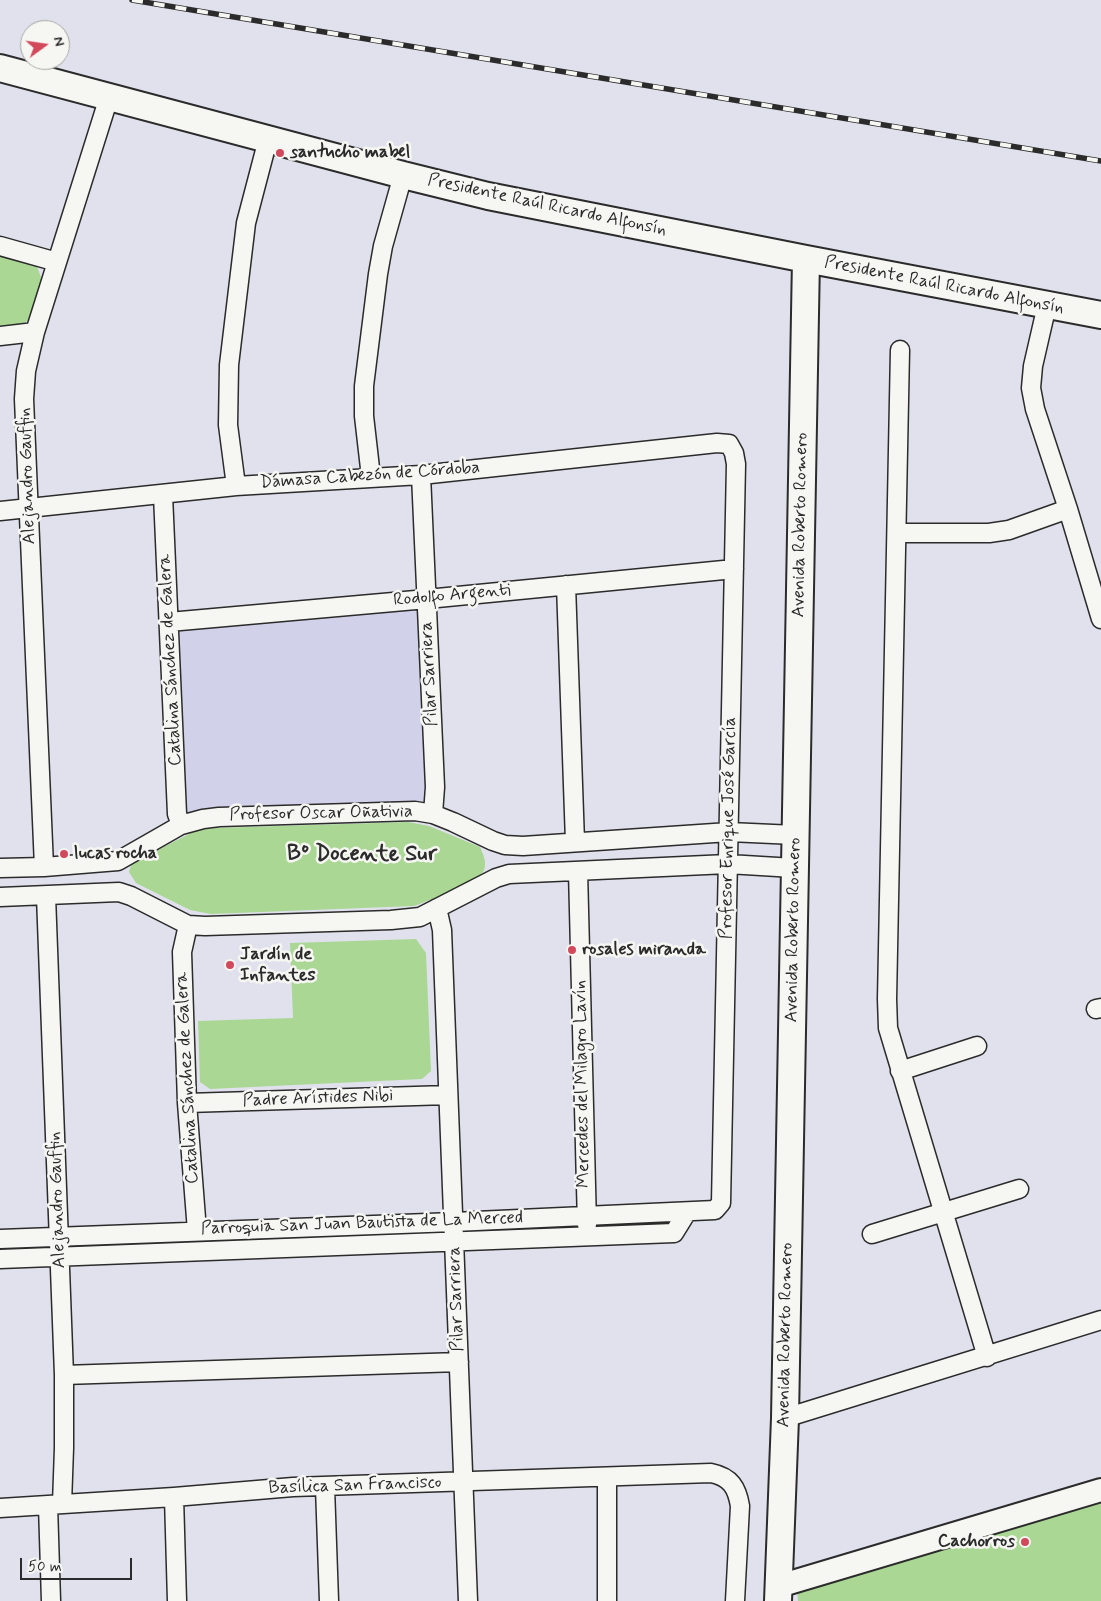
<!DOCTYPE html>
<meta charset="utf-8">
<style>
body{margin:0}
#map{position:relative;width:1101px;height:1601px;overflow:hidden;background:#e0e1ed;font-family:Mynerve,sans-serif}
canvas{display:block}
.north{position:absolute;left:20px;top:20px;width:50px;height:50px;box-sizing:border-box;background:#f6f6f2;border:1px solid #a5a5a2;border-radius:50%;rotate:76deg;font-size:14px;font-weight:700;line-height:20px;text-align:center;color:#2b2b2b}
.north::after{content:'';display:block;margin:auto;width:18px;height:22px;background:#d1495b;clip-path:polygon(50% 0,100% 100%,50% 72%,0 100%)}
.scale{position:absolute;left:20px;top:1558px;width:112px;height:22px;box-sizing:border-box;border:2px solid #2b2b2b;border-top:0;padding-left:6px;font-size:15px;line-height:18px;white-space:nowrap;color:#2b2b2b;-webkit-text-stroke:4px #f6f6f2;paint-order:stroke}
</style>
<div id="map">
<canvas width="1101" height="1601"></canvas>
<div class="north">N</div>
<div class="scale">50 m</div>
</div>
<script>
const ctx = document.querySelector('canvas').getContext('2d');
ctx.lineJoin = 'round';
function paint(path, color) { ctx.fillStyle = color; ctx.fill(path, 'evenodd'); }
function trace(path, color, width, dash) { ctx.strokeStyle = color; ctx.lineWidth = width; ctx.lineCap = dash ? 'butt' : 'round'; ctx.setLineDash(dash || []); ctx.stroke(path); }
function label(font, color, halo, rows, align = 'center') {
  ctx.font = font + ' Mynerve,sans-serif'; ctx.lineWidth = 5; ctx.setLineDash([]); ctx.textBaseline = 'middle'; ctx.strokeStyle = halo; ctx.fillStyle = color; for (const [text, x, y, turn = 0] of rows) {
    ctx.save(); ctx.translate(x, y); ctx.rotate((+turn || 0) * Math.PI / 180); ctx.textAlign = isNaN(turn) ? turn : align; if (halo) ctx.strokeText(text, 0, 0); ctx.fillText(text, 0, 0); ctx.restore();
  }
}
paint(new Path2D(`
 M 426,600 L 432,813 L 181,824 L 169,622 Z`), '#d1d2e9');
paint(new Path2D(`
 M 0,254 L 36,264 L 42,280 L 30,319 L 19,326 L 0,328 Z
 M 408,822 L 429,826 L 480,847 C 483,854 487,862 484,870 C 480,881 428,901 414,906 L 211,914 L 190,910 L 136,883 L 129,872 L 131,865 L 136,861 L 197,830 L 213,828 Z
 M 416,939 L 426,953 L 431,1071 L 422,1079 L 210,1089 L 200,1082 L 198,1021 L 293,1018 L 290,943 Z
 M 1101,1496 L 1101,1601 L 798,1601 L 797,1589 Z`), '#abd795');
const minor = new Path2D(`
 M 0,246 L 57,262
 M 1047,305 L 1033,366 L 1031,388 L 1035,409 L 1068,509 L 1101,619
 M 0,336 L 35,332
 M 900,350 L 887,999 L 888,1028 L 987,1357
 M 421,475 L 435,787 L 433,814
 M 371,477 L 364,416 L 364,386 L 378,274 L 383,246 L 403,175
 M 236,486 L 228,425 L 229,365 L 246,223 L 268,139
 M 163,495 L 177,814 L 181,825
 M 0,511 L 236,486 L 421,475 L 717,443 L 729,444 L 734,453 L 736,464 L 721,1203 L 715,1210 L 454,1222 L 0,1239
 M 897,533 L 989,533 L 1009,530 L 1068,509
 M 566,585 L 575,842
 M 169,622 L 427,599 L 734,569
 M 44,867 L 24,399 L 26,371 L 35,332 L 109,97
 M 0,868 L 44,867 L 118,861 L 181,825 L 203,819 L 219,817 L 415,811 L 433,814 L 453,822 L 493,841 L 505,845 L 523,846 L 729,832 L 795,835
 M 578,871 L 587,1225
 M 46,896 L 64,1375 L 64,1448 L 62,1504
 M 0,897 L 119,892 L 131,896 L 188,925 L 205,926 L 391,920 L 420,917 L 496,878 L 509,874 L 728,864 L 794,868
 M 437,908 L 442,930 L 468,1601
 M 188,925 L 182,952 L 187,1103 L 197,1231
 M 1096,1009 L 1101,1008
 M 900,1071 L 977,1046
 M 187,1103 L 448,1095
 M 872,1234 L 1019,1189
 M 0,1259 L 674,1233 L 687,1212
 M 64,1375 L 459,1362
 M 785,1418 L 1101,1320
 M 607,1478 L 607,1601
 M 325,1487 L 329,1601
 M 174,1497 L 177,1601
 M 48,1505 L 51,1601
 M 0,1508 L 174,1497 L 293,1487 L 711,1473 C 731,1477 737,1488 740,1506 L 735,1601`);
const tertiary = new Path2D(`
 M 779,1586 L 1101,1490`);
const secondary = new Path2D(`
 M 0,68 L 403,175 L 488,196 L 806,259 L 1101,315
 M 778,1601 L 785,1418 L 806,259`);
trace(minor, '#2b2b2b', 21);
trace(tertiary, '#2b2b2b', 26);
trace(secondary, '#2b2b2b', 30);
trace(minor, '#f6f6f2', 18);
trace(tertiary, '#f6f6f2', 22);
trace(secondary, '#f6f6f2', 26);
const rail = new Path2D(`
 M 132,0 L 1101,161`);
trace(rail, '#2b2b2b', 5.5);
trace(rail, '#f6f6f2', 4, [11]);
for (const [x, y, r, color] of [
 [280,153,5,"#d1495b"],
 [64,854,5,"#d1495b"],
 [572,950,5,"#d1495b"],
 [230,965,5,"#d1495b"],
 [1025,1542,5,"#d1495b"]
]) { const dot = new Path2D(); dot.arc(x, y, r, 0, 2 * Math.PI); ctx.fillStyle = color; ctx.fill(dot); trace(dot, '#f6f6f2', 2); }
label('bold 18px', '#2b2b2b', '#f6f6f2', [
 ["santucho mabel",290,153],
 ["lucas rocha",74,854],
 ["rosales miranda",582,950],
 ["Jardín de",240,955],
 ["Infantes",240,976],
 ["Cachorros",1015,1542,"right"]
], 'left');
label('18px', '#2b2b2b', '#f6f6f2', [
 ["Presidente Raúl Ricardo Alfonsín",547,206,12],
 ["Presidente Raúl Ricardo Alfonsín",944,286,11],
 ["Alejandro Gauffin",28,476,-92],
 ["Dámasa Cabezón de Córdoba",370,476,-4],
 ["Avenida Roberto Romero",801,525,-89],
 ["Rodolfo Argenti",452,596,-5],
 ["Catalina Sánchez de Galera",171,660,-93],
 ["Pilar Sarriera",430,674,-93],
 ["Profesor Oscar Oñativia",321,814,-1],
 ["Profesor Enrique José García",729,828,-89],
 ["Avenida Roberto Romero",794,930,-89],
 ["Catalina Sánchez de Galera",188,1078,-93],
 ["Mercedes del Milagro Lavín",583,1084,-91],
 ["Padre Arístides Nibi",318,1099,-2],
 ["Alejandro Gauffin",58,1200,-92],
 ["Parroquia San Juan Bautista de La Merced",362,1224,-2],
 ["Pilar Sarriera",457,1299,-92],
 ["Avenida Roberto Romero",786,1335,-89],
 ["Basílica San Francisco",355,1486,-2]
]);
label('bold 22px', '#2b2b2b', '#f6f6f2', [
 ["Bº Docente Sur",362,855]
]);
</script>
